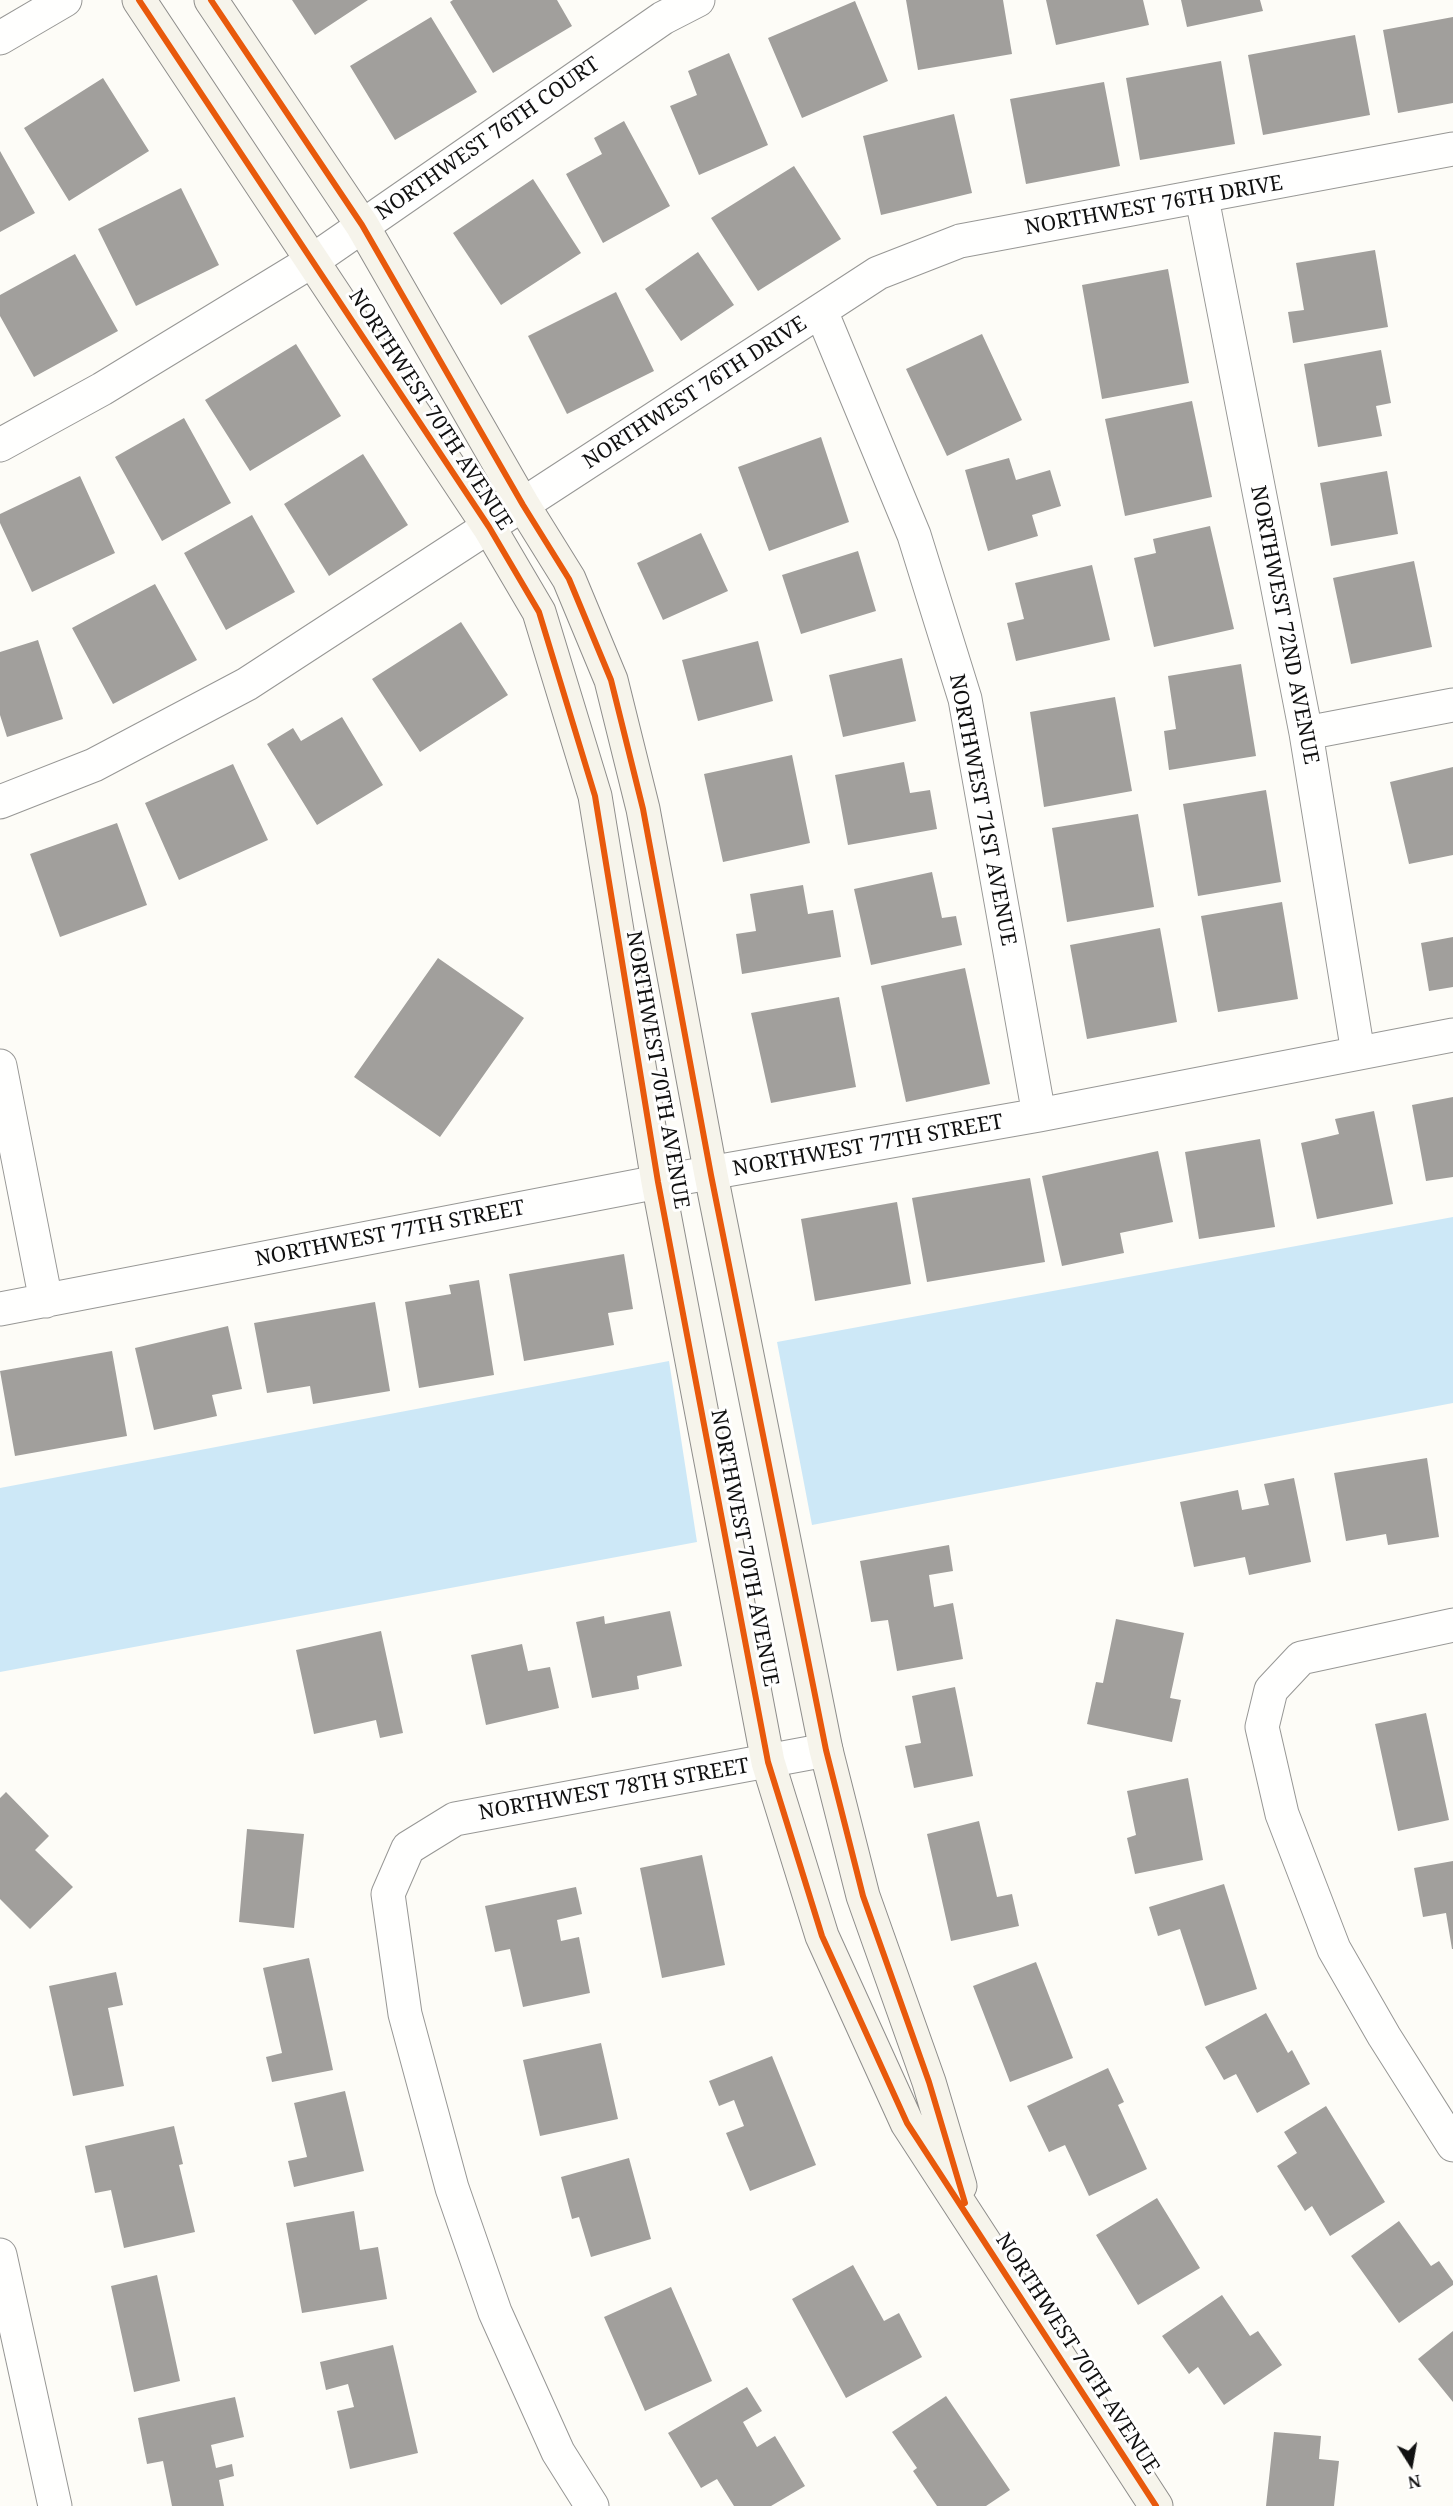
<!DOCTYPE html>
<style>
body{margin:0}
#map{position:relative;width:1453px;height:2506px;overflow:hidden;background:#fdfcf7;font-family:"Noto Serif",serif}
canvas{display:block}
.north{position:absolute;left:1381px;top:2434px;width:60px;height:60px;-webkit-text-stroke:4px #fff;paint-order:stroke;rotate:169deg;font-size:16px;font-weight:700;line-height:24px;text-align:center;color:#111}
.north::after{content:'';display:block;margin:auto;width:21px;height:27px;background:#111;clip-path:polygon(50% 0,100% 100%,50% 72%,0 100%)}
</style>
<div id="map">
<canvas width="1453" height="2506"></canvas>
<div class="north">N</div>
</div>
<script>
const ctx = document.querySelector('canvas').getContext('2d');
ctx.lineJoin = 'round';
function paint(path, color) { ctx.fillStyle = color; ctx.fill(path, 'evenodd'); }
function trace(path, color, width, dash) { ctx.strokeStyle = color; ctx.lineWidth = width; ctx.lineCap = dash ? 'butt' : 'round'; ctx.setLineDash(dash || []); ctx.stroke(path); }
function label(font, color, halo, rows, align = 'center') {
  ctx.font = font + ' "Noto Serif",serif'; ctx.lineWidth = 6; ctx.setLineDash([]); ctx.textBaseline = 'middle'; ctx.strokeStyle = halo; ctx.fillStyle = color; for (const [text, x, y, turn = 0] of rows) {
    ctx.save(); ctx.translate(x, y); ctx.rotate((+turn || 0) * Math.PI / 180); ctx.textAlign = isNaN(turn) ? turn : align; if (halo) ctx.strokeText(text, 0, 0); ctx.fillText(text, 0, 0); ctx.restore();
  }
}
paint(new Path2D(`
 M 1453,1217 L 1453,1403 L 812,1525 L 777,1342 Z
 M 669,1361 L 697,1542 L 0,1672 L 0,1488 Z`), '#cde8f7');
paint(new Path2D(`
 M 292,0 L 368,0 L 315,35 Z
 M 453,0 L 557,0 L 572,26 L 493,73 L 450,2 Z
 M 906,0 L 1003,0 L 1012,54 L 918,70 Z
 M 1046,0 L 1143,0 L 1149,25 L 1056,45 Z
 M 1181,0 L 1260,0 L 1263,11 L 1187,27 Z
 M 855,1 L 888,81 L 802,118 L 768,38 Z
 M 431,17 L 477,92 L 395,140 L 350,66 Z
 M 1453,17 L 1453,103 L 1398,113 L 1383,30 Z
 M 1355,35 L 1370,115 L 1263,135 L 1248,55 Z
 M 729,53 L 768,145 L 699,175 L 670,106 L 697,95 L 688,71 Z
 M 1221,61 L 1235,144 L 1140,160 L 1126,78 Z
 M 103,78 L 149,151 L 69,201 L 24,128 Z
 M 1104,82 L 1120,166 L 1026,184 L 1010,99 Z
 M 954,114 L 972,193 L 881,215 L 863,136 Z
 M 624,121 L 670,206 L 603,243 L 566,174 L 602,154 L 594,138 Z
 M 0,151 L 35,213 L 0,232 Z
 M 794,166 L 841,239 L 758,291 L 711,218 Z
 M 533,179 L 581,253 L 501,305 L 453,233 Z
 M 181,188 L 219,265 L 136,306 L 98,229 Z
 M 1375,250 L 1388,327 L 1293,343 L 1288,312 L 1304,310 L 1296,263 Z
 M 698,252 L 734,305 L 681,341 L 645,289 Z
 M 75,254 L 118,331 L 34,377 L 0,316 L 0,295 Z
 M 1168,269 L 1189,383 L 1102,399 L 1082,285 Z
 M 616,292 L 654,371 L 567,414 L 528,336 Z
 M 982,334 L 1022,420 L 947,456 L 906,369 Z
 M 296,344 L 341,416 L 250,471 L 205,400 Z
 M 1381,350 L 1391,403 L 1376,406 L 1382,436 L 1318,447 L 1304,364 Z
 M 1192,401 L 1212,497 L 1125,516 L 1105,419 Z
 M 184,418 L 231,503 L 162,541 L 115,457 Z
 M 821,437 L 849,522 L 769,551 L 738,467 Z
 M 363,454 L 408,525 L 329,576 L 284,504 Z
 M 1009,458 L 1016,480 L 1050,470 L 1061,506 L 1032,515 L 1038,536 L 988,551 L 965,470 Z
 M 1387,471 L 1398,534 L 1331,546 L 1320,483 Z
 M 80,476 L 115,553 L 32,592 L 0,523 L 0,514 Z
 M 252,515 L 295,592 L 226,630 L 184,553 Z
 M 1210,526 L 1234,629 L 1154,647 L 1134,558 L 1156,553 L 1153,539 Z
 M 701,533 L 728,591 L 663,620 L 637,563 Z
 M 858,551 L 876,611 L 801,634 L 782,575 Z
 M 1414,561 L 1432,647 L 1351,664 L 1333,578 Z
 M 1092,565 L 1110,640 L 1016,661 L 1007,623 L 1024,619 L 1015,583 Z
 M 155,584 L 197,660 L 113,704 L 72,628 Z
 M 461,622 L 508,695 L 420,752 L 372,679 Z
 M 38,640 L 63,719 L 7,737 L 0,715 L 0,652 Z
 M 758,641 L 773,701 L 698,721 L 682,660 Z
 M 902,658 L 916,721 L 843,737 L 829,675 Z
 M 1241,664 L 1256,756 L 1169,770 L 1164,731 L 1176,729 L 1168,676 Z
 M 1115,697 L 1132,791 L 1044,807 L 1030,712 Z
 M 342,717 L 383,785 L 317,825 L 267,744 L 293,728 L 301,741 Z
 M 792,755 L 810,843 L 723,862 L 704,774 Z
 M 904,762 L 910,793 L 930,790 L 937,829 L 848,845 L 835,775 Z
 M 233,764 L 268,840 L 179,880 L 145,803 Z
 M 1453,767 L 1453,855 L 1409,864 L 1390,782 Z
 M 1266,790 L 1281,882 L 1198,896 L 1183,804 Z
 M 1138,814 L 1154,907 L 1067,922 L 1052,828 Z
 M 117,823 L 147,905 L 60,937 L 30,854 Z
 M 932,872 L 942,918 L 956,916 L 962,945 L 871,965 L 854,889 Z
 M 803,885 L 808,914 L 833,910 L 841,957 L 742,974 L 736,934 L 756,931 L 750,894 Z
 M 1282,902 L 1298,999 L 1218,1012 L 1201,916 Z
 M 1160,928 L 1177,1022 L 1087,1039 L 1070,945 Z
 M 1453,937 L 1453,987 L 1429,991 L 1421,943 Z
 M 438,958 L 524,1018 L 440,1137 L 354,1077 Z
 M 965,968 L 990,1084 L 906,1102 L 881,986 Z
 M 839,997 L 856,1087 L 771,1103 L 751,1013 Z
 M 1453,1097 L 1453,1177 L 1426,1181 L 1412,1105 Z
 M 1374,1111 L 1393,1204 L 1317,1219 L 1301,1143 L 1339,1134 L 1335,1119 Z
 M 1260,1139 L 1275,1227 L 1199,1239 L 1185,1152 Z
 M 1158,1151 L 1173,1222 L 1120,1233 L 1124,1253 L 1062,1266 L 1042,1176 Z
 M 1030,1178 L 1045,1262 L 927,1282 L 912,1198 Z
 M 897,1202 L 911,1284 L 815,1301 L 801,1219 Z
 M 624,1254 L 633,1309 L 608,1313 L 614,1345 L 524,1361 L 509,1274 Z
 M 479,1280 L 494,1375 L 419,1388 L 405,1302 L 451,1294 L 449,1285 Z
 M 375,1302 L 390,1391 L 313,1404 L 310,1386 L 267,1393 L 254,1323 Z
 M 228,1326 L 242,1389 L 212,1395 L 217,1416 L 154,1430 L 135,1348 Z
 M 112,1351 L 127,1436 L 15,1456 L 0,1371 Z
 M 1427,1458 L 1439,1537 L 1388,1545 L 1386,1534 L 1346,1541 L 1334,1473 Z
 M 1294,1478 L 1311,1562 L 1249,1575 L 1245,1557 L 1194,1567 L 1180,1502 L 1238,1490 L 1242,1510 L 1269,1505 L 1264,1484 Z
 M 949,1545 L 953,1571 L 929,1575 L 934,1607 L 953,1603 L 963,1659 L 897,1671 L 888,1620 L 871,1622 L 860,1561 Z
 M 670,1611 L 682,1666 L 637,1676 L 639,1689 L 592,1698 L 576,1622 L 604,1616 L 605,1624 Z
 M 1116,1619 L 1184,1633 L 1170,1698 L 1181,1700 L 1172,1742 L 1087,1724 L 1096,1682 L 1103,1683 Z
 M 381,1631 L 403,1733 L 380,1738 L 376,1720 L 314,1734 L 296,1650 Z
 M 522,1644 L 528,1671 L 550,1667 L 559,1708 L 486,1725 L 471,1655 Z
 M 955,1687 L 973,1776 L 914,1788 L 905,1746 L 921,1743 L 912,1696 Z
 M 1426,1713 L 1449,1820 L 1398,1831 L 1375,1724 Z
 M 1188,1778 L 1203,1860 L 1135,1874 L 1127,1838 L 1136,1835 L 1127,1791 Z
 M 6,1792 L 49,1836 L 35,1850 L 73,1887 L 30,1929 L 0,1899 L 0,1798 Z
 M 979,1821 L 997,1897 L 1012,1894 L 1019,1926 L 951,1941 L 927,1834 Z
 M 247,1829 L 304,1834 L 294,1928 L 239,1922 Z
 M 702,1855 L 725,1965 L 662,1978 L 640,1868 Z
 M 1453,1861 L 1453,1949 L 1452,1949 L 1446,1913 L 1423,1917 L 1414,1868 Z
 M 1224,1884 L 1257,1989 L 1205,2006 L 1180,1929 L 1158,1936 L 1149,1907 Z
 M 576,1887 L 582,1914 L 557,1920 L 561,1941 L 579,1937 L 590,1993 L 523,2007 L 510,1949 L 495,1952 L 485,1906 Z
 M 309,1958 L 333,2070 L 272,2082 L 266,2057 L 282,2053 L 263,1968 Z
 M 1036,1962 L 1073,2058 L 1010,2082 L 973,1986 Z
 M 116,1972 L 123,2005 L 108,2008 L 124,2086 L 73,2096 L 49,1986 Z
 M 1266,2013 L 1288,2053 L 1292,2050 L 1310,2084 L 1257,2113 L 1236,2074 L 1224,2080 L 1205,2047 Z
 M 601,2043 L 618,2119 L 540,2136 L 523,2060 Z
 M 772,2056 L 816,2165 L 750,2191 L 726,2133 L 744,2126 L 734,2100 L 719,2106 L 709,2081 Z
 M 1108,2068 L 1124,2102 L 1118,2105 L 1147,2169 L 1089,2196 L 1065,2145 L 1049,2152 L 1027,2106 Z
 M 345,2091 L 364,2171 L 294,2187 L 288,2161 L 307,2157 L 294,2103 Z
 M 1326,2106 L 1385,2202 L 1330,2236 L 1312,2206 L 1305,2211 L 1277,2166 L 1297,2153 L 1284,2132 Z
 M 174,2126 L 183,2164 L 179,2165 L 195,2232 L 124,2248 L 111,2190 L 95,2193 L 85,2146 Z
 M 629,2158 L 651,2239 L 591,2257 L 579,2217 L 572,2219 L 561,2177 Z
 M 1157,2198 L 1200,2268 L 1138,2305 L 1096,2235 Z
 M 354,2211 L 360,2250 L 378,2247 L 387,2299 L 302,2313 L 286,2223 Z
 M 1399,2221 L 1431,2266 L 1439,2261 L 1453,2281 L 1453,2285 L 1399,2323 L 1351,2256 Z
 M 853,2265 L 884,2321 L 899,2313 L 922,2357 L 846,2398 L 792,2299 Z
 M 157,2275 L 180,2381 L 134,2392 L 111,2286 Z
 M 671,2287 L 712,2381 L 645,2411 L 604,2317 Z
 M 1222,2295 L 1250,2336 L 1258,2331 L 1282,2365 L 1224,2405 L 1198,2367 L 1189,2374 L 1162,2336 Z
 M 1453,2331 L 1453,2402 L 1418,2359 Z
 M 393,2345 L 418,2453 L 350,2469 L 337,2411 L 354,2407 L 348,2384 L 326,2390 L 320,2362 Z
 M 747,2387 L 762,2411 L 743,2422 L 757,2447 L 775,2436 L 805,2486 L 771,2506 L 734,2506 L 717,2479 L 701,2488 L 668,2433 Z
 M 946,2396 L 1010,2490 L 986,2506 L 937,2506 L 913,2471 L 917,2468 L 892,2432 Z
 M 235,2397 L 244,2437 L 211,2445 L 216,2468 L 232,2464 L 234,2476 L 219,2480 L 224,2506 L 172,2506 L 163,2461 L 147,2464 L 138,2418 Z
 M 1274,2432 L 1321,2436 L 1319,2459 L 1339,2461 L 1334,2506 L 1266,2506 Z`), '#a19f9c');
const street = new Path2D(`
 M 0,38 L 65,0
 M 1202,198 L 1306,733 L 1358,1053
 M 821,311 L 914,535 L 965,699 L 1039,1115
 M 0,445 L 102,389 L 312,261 L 663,18 L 698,0
 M 1306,733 L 1453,705
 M 0,802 L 94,765 L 247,684 L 878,273 L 960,241 L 1453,149
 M 0,1066 L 46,1301
 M 0,1309 L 658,1182 L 1039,1115 L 1453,1035
 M 1453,1625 L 1301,1658 L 1271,1690 L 1262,1727 L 1282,1814 L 1334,1949 L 1384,2036 L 1453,2145
 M 0,2255 L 55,2506
 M 592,2506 L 558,2452 L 495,2312 L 452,2188 L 405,2014 L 388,1894 L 408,1848 L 455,1819 L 826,1750`);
const secondary = new Path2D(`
 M 139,0 L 489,527 L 539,612 L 595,796 L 658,1182 L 768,1762 L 822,1936 L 907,2123 L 1156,2506
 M 211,0 L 362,225 L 523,505 L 569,579 L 611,680 L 643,809 L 711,1175 L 826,1750 L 863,1896 L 929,2082 L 960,2186`);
trace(street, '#979795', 35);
trace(secondary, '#8e8d8b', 35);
trace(street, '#fffffe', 33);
trace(secondary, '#f6f4eb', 33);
trace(new Path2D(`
 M 139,0 L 489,527 L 539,612 L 595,796 L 658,1182 L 768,1762 L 822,1936 L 907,2123 L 1156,2506
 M 211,0 L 362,225 L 523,505 L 569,579 L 611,680 L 643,809 L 711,1175 L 826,1750 L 863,1896 L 929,2082 L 965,2203`), '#e8590c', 6);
label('21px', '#111', '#fff', [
 ["NORTHWEST 76TH COURT",488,139,-35],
 ["NORTHWEST 76TH DRIVE",1154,206,-10],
 ["NORTHWEST 76TH DRIVE",695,393,-33],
 ["NORTHWEST 70TH AVENUE",430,410,57],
 ["NORTHWEST 72ND AVENUE",1284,625,79],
 ["NORTHWEST 71ST AVENUE",982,810,79],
 ["NORTHWEST 70TH AVENUE",657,1070,80],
 ["NORTHWEST 77TH STREET",868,1146,-10],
 ["NORTHWEST 77TH STREET",390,1234,-11],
 ["NORTHWEST 70TH AVENUE",744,1548,79],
 ["NORTHWEST 78TH STREET",614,1790,-10],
 ["NORTHWEST 70TH AVENUE",1077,2354,57]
]);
</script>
